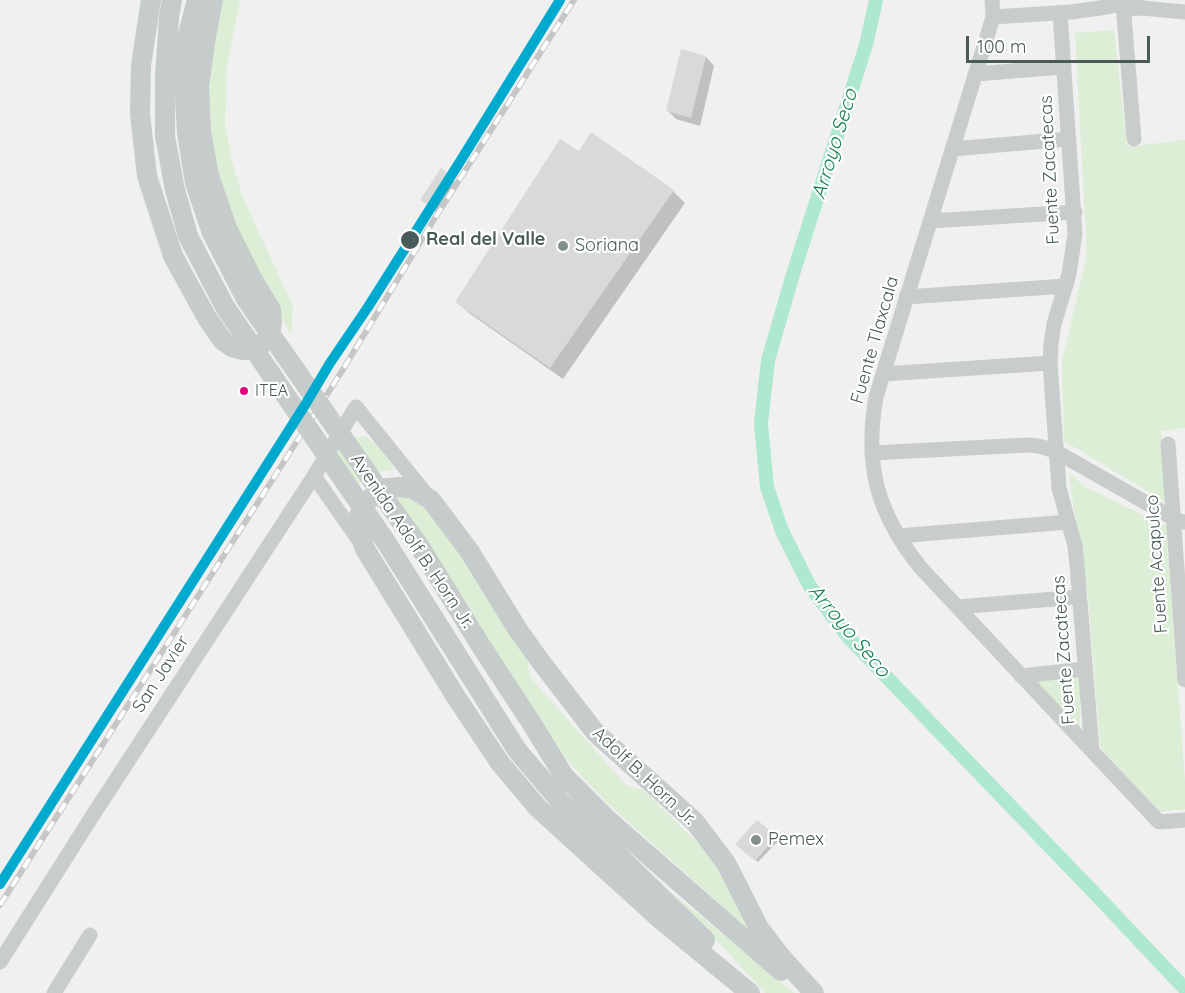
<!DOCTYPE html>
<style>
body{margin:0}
#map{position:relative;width:1185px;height:993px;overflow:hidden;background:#f0f0f0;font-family:Quicksand,sans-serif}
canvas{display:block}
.scale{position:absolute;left:966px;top:36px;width:184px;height:27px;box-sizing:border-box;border:3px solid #485b58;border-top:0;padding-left:8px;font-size:18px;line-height:21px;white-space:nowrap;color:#485b58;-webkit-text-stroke:4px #fff;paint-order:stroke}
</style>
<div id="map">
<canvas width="1185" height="993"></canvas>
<div class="scale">100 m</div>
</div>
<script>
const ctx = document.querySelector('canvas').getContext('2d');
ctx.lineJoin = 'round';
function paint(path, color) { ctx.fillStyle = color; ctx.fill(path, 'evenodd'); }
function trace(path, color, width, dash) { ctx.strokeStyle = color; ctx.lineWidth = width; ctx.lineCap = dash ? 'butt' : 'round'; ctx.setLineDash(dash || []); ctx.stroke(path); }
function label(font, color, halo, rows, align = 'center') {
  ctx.font = font + ' Quicksand,sans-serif'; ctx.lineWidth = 4.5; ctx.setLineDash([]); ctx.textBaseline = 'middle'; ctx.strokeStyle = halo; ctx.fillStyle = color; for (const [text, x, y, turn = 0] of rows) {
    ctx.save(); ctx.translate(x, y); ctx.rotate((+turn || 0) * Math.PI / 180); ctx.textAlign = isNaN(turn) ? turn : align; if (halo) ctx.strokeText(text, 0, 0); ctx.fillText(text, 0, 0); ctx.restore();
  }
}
paint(new Path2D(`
 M 218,0 L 240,0 L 227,67 L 225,123 L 232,161 L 242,196 L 293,306 L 291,334 L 261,284 L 213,172 L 206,66 Z
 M 1114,30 L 1127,147 L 1185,140 L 1185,428 L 1161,431 L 1165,502 L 1064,441 L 1062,361 L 1087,256 L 1075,33 Z
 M 351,437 L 366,437 L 378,446 L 395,470 L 374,472 L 357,485 L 334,459 L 340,446 Z
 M 1069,473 L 1085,487 L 1166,526 L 1185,781 L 1185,809 L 1158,812 L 1100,747 L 1088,595 L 1073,503 Z
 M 404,495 L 426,509 L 449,535 L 527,655 L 530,677 L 626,785 L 643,790 L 719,864 L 751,923 L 746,927 L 606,802 L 568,761 L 545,732 L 393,496 Z
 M 1080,675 L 1080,731 L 1030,678 Z
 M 674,894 L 794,993 L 765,993 Z`), '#dceed6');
paint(new Path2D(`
 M 706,57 L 714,66 L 700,126 L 676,119 L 667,110 Z
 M 591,134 L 673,191 L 685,203 L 563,379 L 469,313 L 457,302 L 580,153 Z
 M 448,175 L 456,183 L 437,213 L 422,200 Z
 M 757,822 L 779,840 L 758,862 L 737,844 Z`), '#0003');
trace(new Path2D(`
 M 876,0 L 866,45 L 794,271 L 768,360 L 761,424 L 767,487 L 782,531 L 809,585 L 849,638 L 1101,900 L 1185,989`), '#aee8cf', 14);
paint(new Path2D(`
 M 681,49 L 706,56 L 691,118 L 666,111 Z
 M 591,132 L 674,190 L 550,368 L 455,302 L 560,139 L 579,151 Z
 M 441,168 L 449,174 L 428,205 L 420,200 Z
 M 757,820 L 777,836 L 755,861 L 735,844 Z`), '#d8d9d9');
trace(new Path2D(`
 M 992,0 L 993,17 L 876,397 C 864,465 877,513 920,567 L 1076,734 L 1159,822 L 1185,820
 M 1123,3 L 1134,139
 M 1125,9 L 1142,8 L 1185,12
 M 1060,13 L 1075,234 L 1069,274 L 1054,324 L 1051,344 L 1050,363 L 1059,488 L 1075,546 L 1077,565 L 1092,751
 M 993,17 L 1071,12 L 1107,7 L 1137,0
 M 975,74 L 1064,67
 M 952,149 L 1069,139
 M 930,221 L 1075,212
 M 906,297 L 1066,286
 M 883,374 L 1050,363
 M 1168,444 L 1185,680
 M 872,453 L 1027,445 L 1039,446 L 1055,451 L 1178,521 L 1185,522
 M 314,476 L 360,542
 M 898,536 L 1068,522
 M 957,607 L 1079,597
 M 1021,676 L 1085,669
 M 0,962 L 91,818 L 314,476 L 356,407 L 426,494
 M 54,993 L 90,935`), '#c8cccb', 15);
trace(new Path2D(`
 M 151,0 L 141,65 L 140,114 L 147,176 L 173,256 L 207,318 L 223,341 L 232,347 L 243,350 L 252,350 L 261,345 L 267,339 L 271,330 L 272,321 L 271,310 L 254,282 L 227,228 L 209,176 L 201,132 L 199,86 L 206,36 L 213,0
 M 172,0 L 169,17 L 165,78 L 165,136 L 175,190 L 188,236 L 225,307
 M 197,0 L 188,34 L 184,79 L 187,133 L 195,183 L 212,233 L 246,299
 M 400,520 L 418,544 L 481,646 L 532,724 L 564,776 L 608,820 L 781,971
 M 386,542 L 517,750 L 560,801 L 601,839 L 705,940
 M 750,993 L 659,918 L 538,808 L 500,763 L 456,697 L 365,549 L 358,529 L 359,516 L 365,504 L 375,494 L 387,488 L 400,487 L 413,489 L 431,500 L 470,552 L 518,630 L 541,662 L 595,732 L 695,822 L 726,863 L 759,928 L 782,958 L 814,993`), '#c6cbcb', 20);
const rail = new Path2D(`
 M 0,905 L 342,371 L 435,218 L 574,0`);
trace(rail, '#c4c7c6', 6);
trace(rail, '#fff', 4, [11]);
trace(new Path2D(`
 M 246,299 L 400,520
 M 225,307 L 386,542`), '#c6cbcb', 20);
trace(new Path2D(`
 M 0,884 L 305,405 L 330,363 L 368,307 L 461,160 L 560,0`), '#00a9ce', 10);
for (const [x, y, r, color] of [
 [410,240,10,"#485b58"],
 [563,246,6,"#838f8d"],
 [244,391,5,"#e5007d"],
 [756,840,6,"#838f8d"]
]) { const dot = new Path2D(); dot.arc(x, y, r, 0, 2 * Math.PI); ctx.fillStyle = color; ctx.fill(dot); trace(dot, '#fff', 2); }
label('16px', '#485b58', '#fff', [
 ["ITEA",255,391]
], 'left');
label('18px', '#485b58', '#fff', [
 ["Fuente Zacatecas",1050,170,-93],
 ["Fuente Tlaxcala",875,340,-74],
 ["Avenida Adolf B. Horn Jr.",412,541,56],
 ["Fuente Acapulco",1157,564,-94],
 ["Fuente Zacatecas",1064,650,-94],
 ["San Javier",161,674,-57],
 ["Adolf B. Horn Jr.",644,776,43]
]);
label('bold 18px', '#485b58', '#fff', [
 ["Real del Valle",426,240]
], 'left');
label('18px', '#485b58', '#fff', [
 ["Soriana",575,246],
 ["Pemex",768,840]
], 'left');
label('italic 20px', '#168354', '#fff', [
 ["Arroyo Seco",835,144,-73],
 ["Arroyo Seco",849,631,50]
]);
</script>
